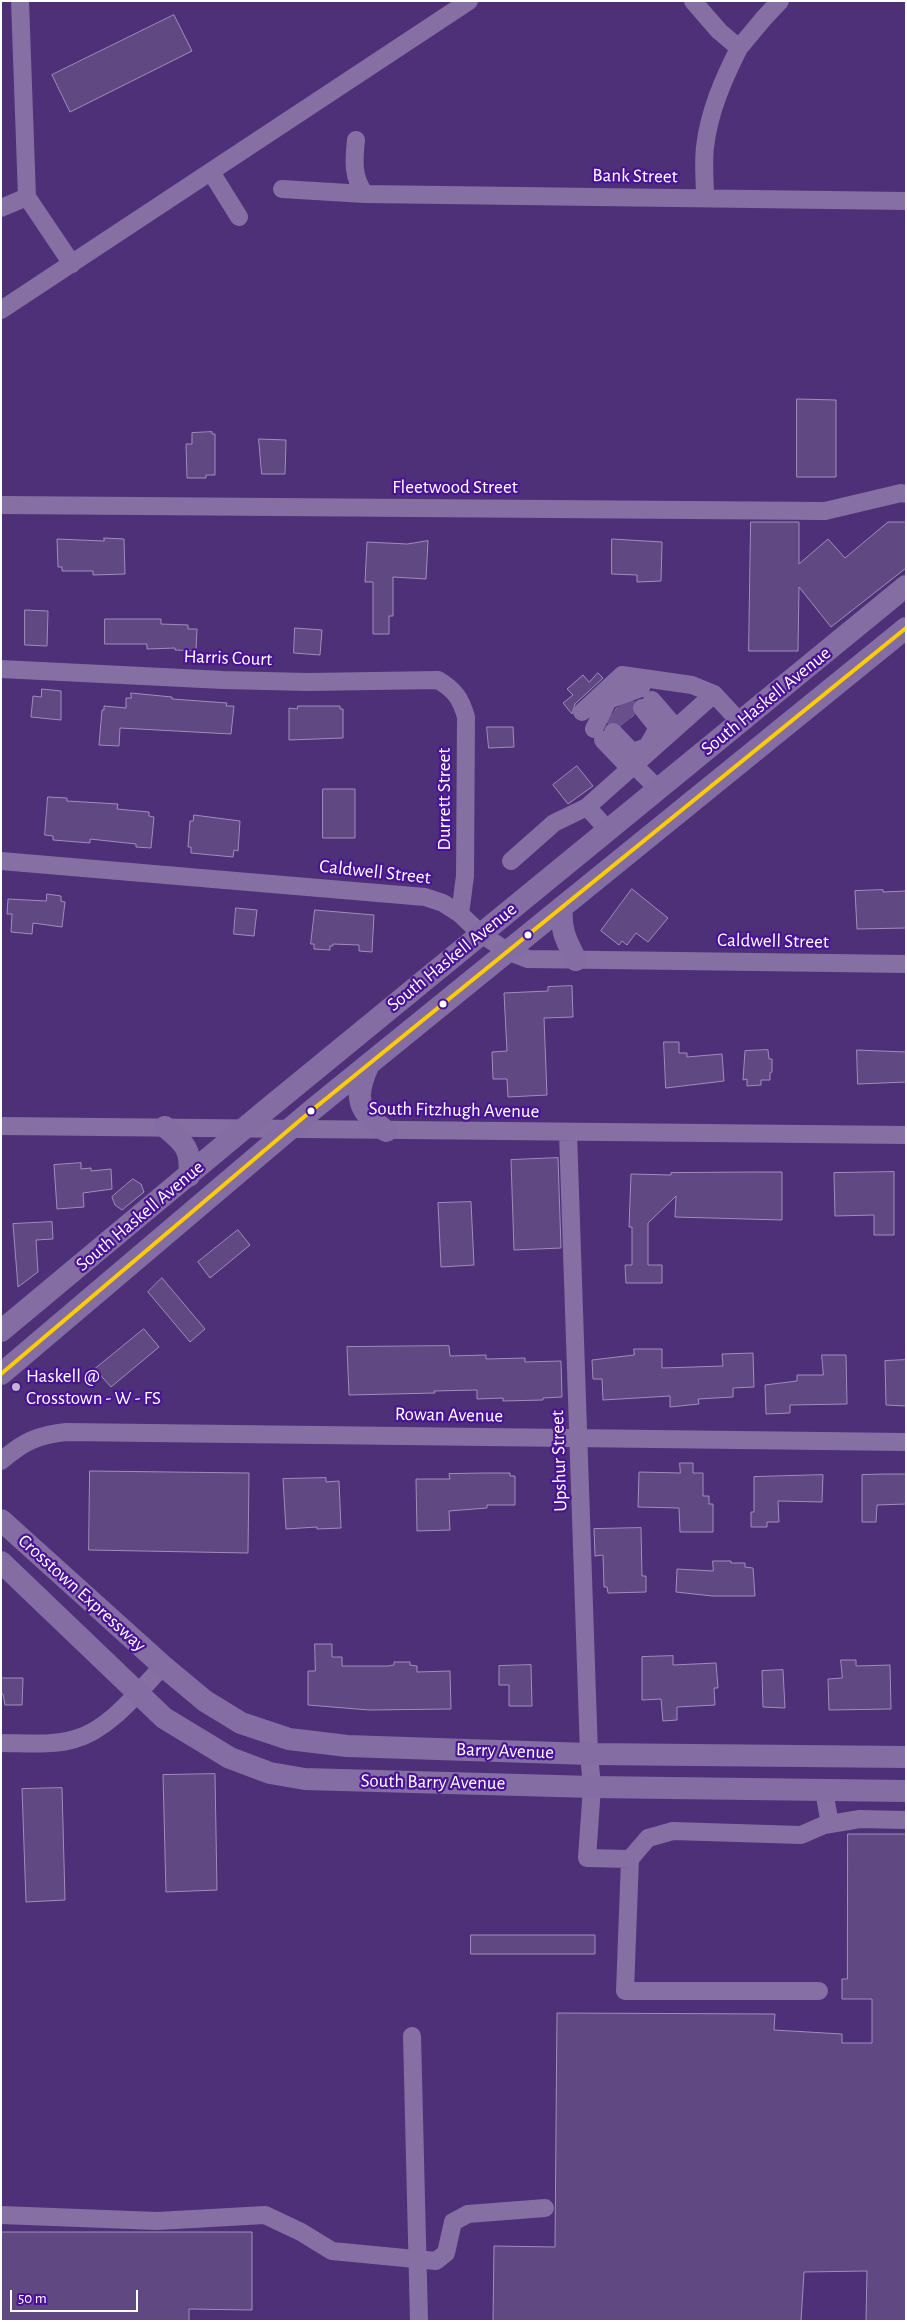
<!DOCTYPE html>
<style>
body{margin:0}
#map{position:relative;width:907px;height:2322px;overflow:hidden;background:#4e3078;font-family:"Alegreya Sans",sans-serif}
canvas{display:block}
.frame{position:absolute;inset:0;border:2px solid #fff;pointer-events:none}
.scale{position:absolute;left:10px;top:2290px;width:128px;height:22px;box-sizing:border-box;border:2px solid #fff;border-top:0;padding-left:6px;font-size:15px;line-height:18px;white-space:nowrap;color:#fff;-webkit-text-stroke:4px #4a1395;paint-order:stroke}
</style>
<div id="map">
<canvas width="907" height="2322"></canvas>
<div class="frame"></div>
<div class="scale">50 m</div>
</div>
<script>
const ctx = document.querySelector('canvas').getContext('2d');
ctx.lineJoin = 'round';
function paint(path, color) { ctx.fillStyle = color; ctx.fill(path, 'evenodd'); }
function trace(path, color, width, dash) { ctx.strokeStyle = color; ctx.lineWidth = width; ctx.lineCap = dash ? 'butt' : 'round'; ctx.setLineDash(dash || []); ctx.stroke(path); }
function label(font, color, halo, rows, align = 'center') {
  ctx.font = font + ' "Alegreya Sans",sans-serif'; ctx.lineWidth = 4.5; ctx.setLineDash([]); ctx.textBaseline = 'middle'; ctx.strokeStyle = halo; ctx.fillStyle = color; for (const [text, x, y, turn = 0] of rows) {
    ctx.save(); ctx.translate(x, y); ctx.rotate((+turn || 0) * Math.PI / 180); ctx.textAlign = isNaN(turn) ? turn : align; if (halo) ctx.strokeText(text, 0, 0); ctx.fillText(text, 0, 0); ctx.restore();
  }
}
const building = new Path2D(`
 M 174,15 L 192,51 L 70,112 L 52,75 Z
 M 797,399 L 836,400 L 836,477 L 797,477 Z
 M 212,432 L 212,434 L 215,434 L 215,475 L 206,475 L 206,478 L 187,478 L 186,444 L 192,444 L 192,433 Z
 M 259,439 L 286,440 L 285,474 L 262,474 Z
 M 751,522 L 799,522 L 799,564 L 828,539 L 845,558 L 888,522 L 906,522 L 906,568 L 831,627 L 799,587 L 798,651 L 749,651 Z
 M 104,538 L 124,539 L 125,574 L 93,575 L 93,571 L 62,571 L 62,567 L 58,567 L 57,539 L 104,541 Z
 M 612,539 L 662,542 L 661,581 L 637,582 L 637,575 L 612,574 Z
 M 428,541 L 426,579 L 393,577 L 393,616 L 389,616 L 389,634 L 373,634 L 373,582 L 365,582 L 367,542 L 407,544 Z
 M 25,610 L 48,611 L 47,646 L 25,645 Z
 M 105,619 L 161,619 L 161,624 L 188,625 L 188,629 L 197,629 L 196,651 L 175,650 L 175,648 L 147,649 L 147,644 L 105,644 Z
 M 295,628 L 322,630 L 320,655 L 294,653 Z
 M 598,673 L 603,678 L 575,704 L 572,714 L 563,703 L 573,695 L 567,689 L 583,675 L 589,682 Z
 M 42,689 L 61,691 L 61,720 L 31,717 L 33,696 L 41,697 Z
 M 131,693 L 172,697 L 172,699 L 227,703 L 226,706 L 234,706 L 231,734 L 120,728 L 119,746 L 99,745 L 102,710 L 104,710 L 104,706 L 126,708 L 126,698 L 131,698 Z
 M 634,702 L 631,709 L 634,715 L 621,725 L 616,722 L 609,722 L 616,709 Z
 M 298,706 L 340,706 L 340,709 L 343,709 L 343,738 L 289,740 L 289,708 L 297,709 Z
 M 487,727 L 513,727 L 514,747 L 489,748 Z
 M 577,766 L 593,786 L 568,804 L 553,785 Z
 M 323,789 L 355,789 L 355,838 L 323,838 Z
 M 48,797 L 67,798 L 67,801 L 118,804 L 117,809 L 149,812 L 149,816 L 154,817 L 151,848 L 136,847 L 136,844 L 90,839 L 90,843 L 53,840 L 53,836 L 45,835 Z
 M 194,815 L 240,821 L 238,851 L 234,850 L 233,857 L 191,853 L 191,847 L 188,847 L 190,821 L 193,821 Z
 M 632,889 L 668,918 L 648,942 L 636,933 L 627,945 L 622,941 L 619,945 L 601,931 Z
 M 883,890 L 883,892 L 906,891 L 906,928 L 857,929 L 855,891 Z
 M 47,894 L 61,896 L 61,901 L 65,902 L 62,927 L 33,923 L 32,934 L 11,932 L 12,914 L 7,914 L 8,899 L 46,901 Z
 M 236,908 L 257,910 L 254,936 L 234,934 Z
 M 315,910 L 374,915 L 372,952 L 359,951 L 359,945 L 333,944 L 333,946 L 330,946 L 330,950 L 314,949 L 314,944 L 311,944 Z
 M 572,986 L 573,1017 L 544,1018 L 547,1095 L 508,1097 L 507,1079 L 493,1079 L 492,1052 L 507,1051 L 504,993 L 548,991 L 548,987 Z
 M 664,1042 L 679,1042 L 679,1053 L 687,1053 L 687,1057 L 722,1054 L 724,1081 L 666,1088 Z
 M 768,1050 L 769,1059 L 772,1059 L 772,1072 L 770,1073 L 770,1080 L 761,1080 L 761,1085 L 747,1086 L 747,1079 L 743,1080 L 745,1051 Z
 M 857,1050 L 906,1052 L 906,1082 L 858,1084 Z
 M 558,1158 L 561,1248 L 514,1250 L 511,1160 Z
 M 81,1163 L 81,1169 L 91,1168 L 91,1171 L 111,1169 L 112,1189 L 83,1193 L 84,1207 L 57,1209 L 54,1165 Z
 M 755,1172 L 782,1172 L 782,1220 L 675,1217 L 676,1196 L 648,1223 L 648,1265 L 662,1265 L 662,1283 L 626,1283 L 625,1265 L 632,1265 L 632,1227 L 629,1227 L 631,1174 L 671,1175 L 671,1173 Z
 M 894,1172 L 894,1235 L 874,1235 L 874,1215 L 835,1216 L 834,1173 Z
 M 133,1179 L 141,1184 L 144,1192 L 122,1210 L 115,1205 L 112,1197 Z
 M 471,1202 L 474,1265 L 441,1267 L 438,1203 Z
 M 52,1222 L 53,1239 L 36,1240 L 38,1272 L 18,1287 L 13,1224 Z
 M 238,1230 L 250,1245 L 210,1278 L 198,1262 Z
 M 162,1278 L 205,1329 L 190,1342 L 148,1292 Z
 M 144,1329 L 159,1347 L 111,1387 L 95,1369 Z
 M 449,1346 L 450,1356 L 486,1355 L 486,1359 L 525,1358 L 525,1362 L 561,1361 L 562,1397 L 543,1398 L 543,1400 L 503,1401 L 503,1398 L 477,1399 L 477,1390 L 434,1391 L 435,1393 L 349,1395 L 347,1347 Z
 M 634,1349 L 662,1349 L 662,1368 L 723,1366 L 722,1354 L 753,1353 L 754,1387 L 733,1388 L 733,1397 L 698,1399 L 699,1404 L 670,1407 L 670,1396 L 603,1400 L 602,1379 L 593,1379 L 592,1360 L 634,1355 Z
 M 822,1355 L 846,1355 L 847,1404 L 790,1405 L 790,1413 L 766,1414 L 765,1385 L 797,1381 L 797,1375 L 823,1375 Z
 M 906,1360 L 906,1406 L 886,1405 L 885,1361 Z
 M 680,1463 L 693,1463 L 693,1473 L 703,1473 L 703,1496 L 709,1496 L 709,1504 L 713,1504 L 713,1532 L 680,1532 L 679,1508 L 638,1507 L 639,1472 L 680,1473 Z
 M 90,1471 L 249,1473 L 248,1553 L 89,1550 Z
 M 484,1473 L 510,1473 L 510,1476 L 515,1476 L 515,1505 L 487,1505 L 487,1508 L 449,1511 L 450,1530 L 417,1531 L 416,1479 L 450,1479 L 449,1474 Z
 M 885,1474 L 906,1474 L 906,1504 L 877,1505 L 876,1522 L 862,1522 L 862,1475 Z
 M 823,1475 L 822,1502 L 778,1501 L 779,1522 L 767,1522 L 767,1527 L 751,1527 L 751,1512 L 754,1512 L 754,1477 Z
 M 326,1478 L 326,1482 L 339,1481 L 341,1528 L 317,1529 L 317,1527 L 286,1529 L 283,1479 Z
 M 641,1528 L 642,1576 L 646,1576 L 646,1592 L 608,1593 L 607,1587 L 604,1587 L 603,1555 L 595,1556 L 594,1529 Z
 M 713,1561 L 731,1561 L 731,1563 L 745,1563 L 745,1567 L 753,1568 L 755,1596 L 712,1596 L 676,1592 L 677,1569 L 713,1571 Z
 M 315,1644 L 332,1644 L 332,1657 L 342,1657 L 342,1666 L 388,1666 L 394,1665 L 394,1662 L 410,1662 L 410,1665 L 417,1666 L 417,1672 L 450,1671 L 451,1709 L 369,1710 L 308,1705 L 308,1671 L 315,1671 Z
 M 673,1656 L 673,1665 L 716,1663 L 718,1688 L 714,1688 L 715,1705 L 677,1707 L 677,1720 L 663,1721 L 661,1699 L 642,1700 L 642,1657 Z
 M 841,1660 L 856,1660 L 856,1666 L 890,1665 L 891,1709 L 829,1710 L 828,1679 L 842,1678 Z
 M 531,1665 L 532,1706 L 509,1706 L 509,1685 L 499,1685 L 499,1666 Z
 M 783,1670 L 785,1708 L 763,1707 L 762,1671 Z
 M 1,1678 L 23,1678 L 22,1705 L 5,1705 L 3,1694 L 1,1694 Z
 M 215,1774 L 217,1890 L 166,1892 L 163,1775 Z
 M 62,1788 L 65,1900 L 26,1902 L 22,1789 Z
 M 848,1834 L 906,1834 L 906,2321 L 866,2321 L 867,2271 L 804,2272 L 801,2321 L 493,2321 L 494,2246 L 555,2247 L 557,2013 L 775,2014 L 774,2030 L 842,2034 L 842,2043 L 872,2043 L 872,1999 L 842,1999 L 842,1979 L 847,1979 Z
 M 471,1935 L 595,1935 L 595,1954 L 471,1954 Z
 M 1,2232 L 252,2232 L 252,2310 L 189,2309 L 189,2321 L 1,2321 Z`);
paint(building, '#604883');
trace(building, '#9f8eb8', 1);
trace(new Path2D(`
 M 623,703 L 634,715
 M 611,714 L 621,726`), '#694f8c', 18, [18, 9]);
trace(new Path2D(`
 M 20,1 L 27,197 L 72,264
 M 693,1 L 719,31 L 739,48 C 723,80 709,112 705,147 C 703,164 705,182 705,198
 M 739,48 L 764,18 L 780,1
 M 356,140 C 354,160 352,177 365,194
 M 211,172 L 239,217
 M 282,189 L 365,194 L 906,201
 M 1,208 L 27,197
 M 1,310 L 469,1
 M 1,505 L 825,511 L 901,493 L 906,494
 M 1,669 L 223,680 L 308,682 L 438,680 C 455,690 461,699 466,717 L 465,876 L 460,914
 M 582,712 L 622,675 L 692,685 L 714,694
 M 594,729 L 608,700 L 641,688
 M 613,732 L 632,752 L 647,747 L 658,728 L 642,708
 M 603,740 L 624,762 L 647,747 L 670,721 L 652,700
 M 634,765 L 658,789
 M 608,830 L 587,807 L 714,694 L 740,722
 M 1,861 L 425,897 L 443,903 L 460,914 L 481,934 L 507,951 L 528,959 L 906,964
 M 511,861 L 554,823 L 587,807
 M 1,1126 C 303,1128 604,1133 906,1135
 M 568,1133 L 589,1754 L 592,1787 L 587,1858 L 630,1859 L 625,1991 L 819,1991
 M 1,1461 C 23,1442 37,1435 66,1432 L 906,1442
 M 1,1743 C 25,1743 51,1746 75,1739 C 109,1730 139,1691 163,1666
 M 824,1791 L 830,1824
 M 630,1859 L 648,1838 L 673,1831 L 801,1835 L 824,1825 L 860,1819 L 906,1820
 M 412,2036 L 419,2321
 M 1,2215 L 157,2221 L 265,2215 L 301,2232 L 332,2251 L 436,2261 L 446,2253 L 453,2222 L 468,2214 L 545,2208`), '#856fa3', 18);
trace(new Path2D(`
 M 562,907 C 560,930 566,940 576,960
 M 369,1064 C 354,1097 356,1109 386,1131
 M 165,1127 C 185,1143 192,1150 189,1176
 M 1,1331 L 265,1111 L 906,586
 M 1,1374 L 311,1111 L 906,628
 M 1,1520 L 163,1666 L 205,1701 L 241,1723 L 289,1739 L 347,1746 L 589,1754 L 906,1757
 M 1,1562 L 164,1718 L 230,1758 L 270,1773 L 305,1779 L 592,1787 L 906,1791`), '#846da2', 22);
trace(new Path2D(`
 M 1,1374 L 311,1111 L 906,628`), '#fc0', 4);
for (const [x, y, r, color] of [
 [528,935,4.5,"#fff"],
 [443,1004,4.5,"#fff"],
 [311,1111,4.5,"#fff"],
 [16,1387,5,"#c1b7d0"]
]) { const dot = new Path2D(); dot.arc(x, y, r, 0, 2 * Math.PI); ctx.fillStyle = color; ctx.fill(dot); trace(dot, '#4a1395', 2); }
label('19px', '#fff', '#4a1395', [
 ["Bank Street",635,176,1],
 ["Fleetwood Street",455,487],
 ["Harris Court",228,658,2],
 ["South Haskell Avenue",766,701,-39],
 ["Durrett Street",444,799,-90],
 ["Caldwell Street",375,872,6],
 ["Caldwell Street",773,941,1],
 ["South Haskell Avenue",452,957,-39],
 ["South Fitzhugh Avenue",454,1110,1],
 ["South Haskell Avenue",140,1216,-40],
 ["Rowan Avenue",449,1415,1],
 ["Upshur Street",559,1461,-92],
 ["Crosstown Expressway",82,1593,42],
 ["Barry Avenue",505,1751,2],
 ["South Barry Avenue",433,1782,1]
]);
label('19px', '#fff', '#4a1395', [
 ["Haskell @",26,1376],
 ["Crosstown - W - FS",26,1398]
], 'left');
</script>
